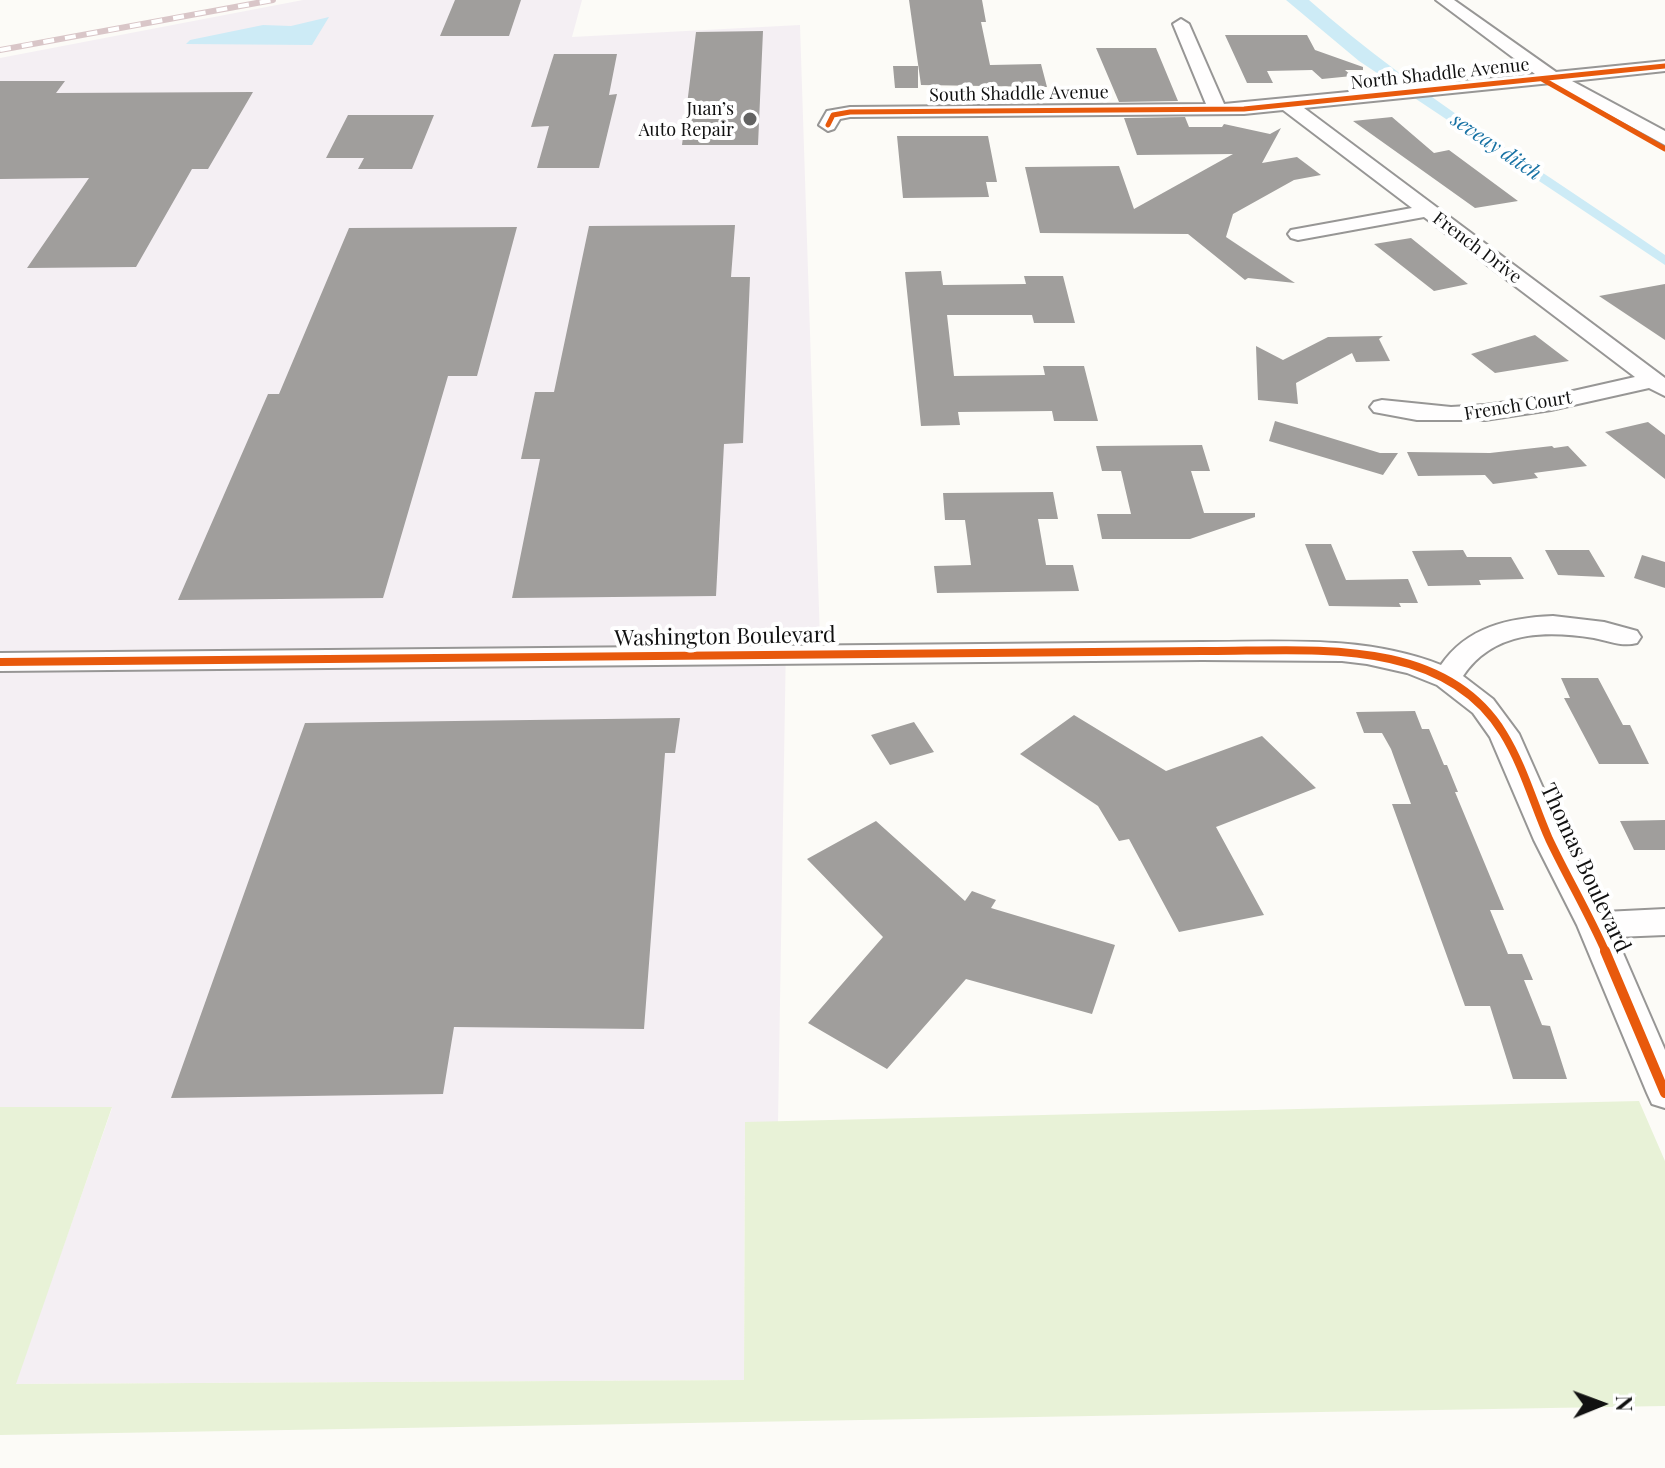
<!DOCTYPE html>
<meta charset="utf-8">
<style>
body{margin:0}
#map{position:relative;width:1665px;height:1468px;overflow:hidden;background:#fcfbf7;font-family:"Playfair Display",serif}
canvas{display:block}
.north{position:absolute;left:1561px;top:1364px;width:80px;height:80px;-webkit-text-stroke:6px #fff;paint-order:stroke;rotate:89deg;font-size:22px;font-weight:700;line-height:32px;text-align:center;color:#111}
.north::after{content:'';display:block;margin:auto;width:28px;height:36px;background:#111;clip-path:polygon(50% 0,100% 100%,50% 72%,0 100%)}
</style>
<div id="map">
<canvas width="1665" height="1468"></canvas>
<div class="north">N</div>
</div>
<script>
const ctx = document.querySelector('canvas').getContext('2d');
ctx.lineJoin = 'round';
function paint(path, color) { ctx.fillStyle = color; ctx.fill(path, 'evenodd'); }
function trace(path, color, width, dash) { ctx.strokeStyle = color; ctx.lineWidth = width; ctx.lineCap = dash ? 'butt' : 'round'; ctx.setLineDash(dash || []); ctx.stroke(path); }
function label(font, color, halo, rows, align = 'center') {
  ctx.font = font + ' "Playfair Display",serif'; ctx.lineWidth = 8; ctx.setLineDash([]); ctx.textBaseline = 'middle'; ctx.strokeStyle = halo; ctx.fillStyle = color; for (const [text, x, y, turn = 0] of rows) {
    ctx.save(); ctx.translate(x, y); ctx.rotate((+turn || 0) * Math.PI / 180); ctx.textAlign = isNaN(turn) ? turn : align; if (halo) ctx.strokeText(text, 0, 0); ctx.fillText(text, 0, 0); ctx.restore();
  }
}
paint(new Path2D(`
 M 303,0 L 582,0 L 572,37 L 800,25 L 820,640 L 786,641 L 778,1122 L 745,1123 L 744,1380 L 15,1384 L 112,1108 L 0,1107 L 0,58 Z`), '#f4eff3');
paint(new Path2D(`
 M 1639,1101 L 1665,1161 L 1665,1406 L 0,1435 L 0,1107 L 112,1107 L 16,1384 L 744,1380 L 745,1122 Z`), '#e8f2d7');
paint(new Path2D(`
 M 1286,0 L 1309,0 C 1419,97 1545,172 1665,255 L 1665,265 L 1359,61 Z
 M 329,17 L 312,45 L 186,44 L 190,40 L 263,25 L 291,26 Z`), '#cdebf6');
paint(new Path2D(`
 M 455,0 L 521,0 L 509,36 L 440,36 Z
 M 909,0 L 982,0 L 986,22 L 981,22 L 990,65 L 1041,64 L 1047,87 L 921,85 Z
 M 763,31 L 758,145 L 682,145 L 696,32 Z
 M 1225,35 L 1307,35 L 1315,50 L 1363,67 L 1363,70 L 1345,70 L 1352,76 L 1322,79 L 1312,70 L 1267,71 L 1273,83 L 1247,83 Z
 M 1096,48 L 1156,48 L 1178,101 L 1119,102 Z
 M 554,54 L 617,54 L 609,95 L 617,94 L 599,168 L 537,168 L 549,126 L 531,127 Z
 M 893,66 L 918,66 L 918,88 L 895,88 Z
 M 0,81 L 65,81 L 56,93 L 253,92 L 208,169 L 192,169 L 136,267 L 27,268 L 89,178 L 0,179 Z
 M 348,115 L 434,115 L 412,169 L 358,169 L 364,158 L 326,158 Z
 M 1185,117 L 1189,127 L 1222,127 L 1224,124 L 1270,134 L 1281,128 L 1262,163 L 1297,157 L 1321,175 L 1294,180 L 1233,214 L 1226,237 L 1295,283 L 1248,278 L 1245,280 L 1188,234 L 1040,233 L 1025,167 L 1119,166 L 1134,209 L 1233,154 L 1137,155 L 1124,118 Z
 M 1392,117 L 1434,153 L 1449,150 L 1518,201 L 1475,208 L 1353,121 Z
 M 897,136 L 988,136 L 997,182 L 986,182 L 989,197 L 903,198 Z
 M 735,225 L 731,277 L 750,277 L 743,443 L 724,444 L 716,596 L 512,598 L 540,459 L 521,459 L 535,392 L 554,392 L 589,226 Z
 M 517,227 L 477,376 L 448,376 L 383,598 L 178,600 L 268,394 L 279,394 L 349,228 Z
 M 1411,238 L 1468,284 L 1434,291 L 1374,244 Z
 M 941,271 L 943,285 L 1026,284 L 1024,276 L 1063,276 L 1075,323 L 1034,323 L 1032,315 L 947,315 L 954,376 L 1045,375 L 1043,366 L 1084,366 L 1098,421 L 1054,421 L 1052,411 L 958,412 L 960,425 L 921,426 L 905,272 Z
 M 1665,284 L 1665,340 L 1599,296 Z
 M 1535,335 L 1569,361 L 1495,373 L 1471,354 Z
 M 1383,336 L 1379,339 L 1390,361 L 1356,362 L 1352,353 L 1296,383 L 1298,404 L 1258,400 L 1256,346 L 1283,360 L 1328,337 Z
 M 1275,421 L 1380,453 L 1398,453 L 1383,475 L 1269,441 Z
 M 1648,422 L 1665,435 L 1665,479 L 1605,432 Z
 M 1202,445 L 1210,471 L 1191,471 L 1204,513 L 1255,513 L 1255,517 L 1190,539 L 1102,539 L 1097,514 L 1131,514 L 1121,471 L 1102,471 L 1096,446 Z
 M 1552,446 L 1554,448 L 1568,446 L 1587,466 L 1534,473 L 1538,478 L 1493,484 L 1485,475 L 1418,476 L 1407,452 L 1490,453 Z
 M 1053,492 L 1058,519 L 1038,519 L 1046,565 L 1073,565 L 1079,591 L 937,593 L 934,566 L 971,565 L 965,520 L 945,520 L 943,493 Z
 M 1305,544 L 1331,544 L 1346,580 L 1408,579 L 1418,603 L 1399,603 L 1401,607 L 1329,606 Z
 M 1463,550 L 1467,557 L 1511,557 L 1524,579 L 1479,580 L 1481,585 L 1428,586 L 1412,551 Z
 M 1545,550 L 1589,550 L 1605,577 L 1558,575 Z
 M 1642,555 L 1665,562 L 1665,588 L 1634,578 Z
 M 1561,678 L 1598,678 L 1623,725 L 1630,725 L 1649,764 L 1599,764 L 1564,698 L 1570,698 Z
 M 1415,711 L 1422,729 L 1429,729 L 1444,765 L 1447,765 L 1458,792 L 1455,792 L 1504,910 L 1490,910 L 1508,954 L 1522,954 L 1533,980 L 1524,980 L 1542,1025 L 1550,1026 L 1567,1079 L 1513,1079 L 1490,1006 L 1465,1006 L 1392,804 L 1411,804 L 1391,749 L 1382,733 L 1364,733 L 1356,712 Z
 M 1074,715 L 1166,771 L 1262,736 L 1316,788 L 1216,827 L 1264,915 L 1179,932 L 1129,839 L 1119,841 L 1098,806 L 1020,754 Z
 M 680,718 L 675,753 L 665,753 L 644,1029 L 454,1027 L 443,1094 L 171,1098 L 305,723 Z
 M 914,722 L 934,752 L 890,765 L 871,735 Z
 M 1665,820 L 1665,850 L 1634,850 L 1620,821 Z
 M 876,821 L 965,901 L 972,891 L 996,900 L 991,908 L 1115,945 L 1092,1014 L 966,979 L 887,1069 L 808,1023 L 883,937 L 807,859 Z`), '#a09e9c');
const minor = new Path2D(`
 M 1436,0 L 1454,0 L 1556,72 L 1665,61 L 1665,71 L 1572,81 L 1665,131 L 1665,145 L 1551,83 L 1304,108 L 1665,378 L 1665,396 L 1649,388 L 1551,410 L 1485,420 L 1417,420 L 1374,412 L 1370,407 L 1374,402 L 1382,400 L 1451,407 L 1485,405 L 1551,396 L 1635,377 L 1424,217 L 1298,240 L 1291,238 L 1288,234 L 1291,230 L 1412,208 L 1283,110 L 1244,114 L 850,117 L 840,119 L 834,129 L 828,131 L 819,125 L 827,111 L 850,107 L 1206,104 L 1173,24 L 1181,19 L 1189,24 L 1224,104 L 1535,74 Z
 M 1553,616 L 1604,622 L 1637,631 L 1641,637 L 1637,643 C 1622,647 1609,641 1594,638 C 1545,630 1493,631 1463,676 L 1493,699 L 1519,734 L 1566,840 L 1604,912 L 1665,909 L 1665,935 L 1616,937 L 1665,1050 L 1665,1108 L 1652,1104 L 1647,1093 L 1577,925 L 1534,840 L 1490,737 L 1473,713 L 1437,685 L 1407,673 L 1367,664 L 1342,661 L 1202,660 L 0,671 L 0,653 L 1202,642 C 1282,642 1365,635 1441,665 C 1467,627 1508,618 1553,616 Z`);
trace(minor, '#979695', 4);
paint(minor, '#fffefe');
const rail = new Path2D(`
 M 0,50 L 273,0`);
trace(rail, '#d9c6c8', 6);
trace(rail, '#fff', 4, [11]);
trace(new Path2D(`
 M 1542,79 L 1665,149
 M 828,125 L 833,115 L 850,112 L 1244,109 L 1665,66`), '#e8590c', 5);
trace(new Path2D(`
 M 0,662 L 1202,651 C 1302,652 1442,633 1503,733 C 1523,765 1534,805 1549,839 C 1567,877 1589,914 1606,953`), '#e8590c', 8);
trace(new Path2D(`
 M 1605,951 L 1665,1093`), '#e8590c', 10);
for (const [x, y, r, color] of [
 [750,119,8,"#636362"]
]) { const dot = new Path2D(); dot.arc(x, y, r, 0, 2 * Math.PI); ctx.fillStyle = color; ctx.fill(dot); trace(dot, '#fff', 3); }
label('18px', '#111', '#fff', [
 ["North Shaddle Avenue",1440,74,-6],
 ["South Shaddle Avenue",1019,94,-1],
 ["French Drive",1477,248,37],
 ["French Court",1518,406,-9]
]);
label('18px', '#111', '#fff', [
 ["Juan’s",734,109],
 ["Auto Repair",734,130]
], 'right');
label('italic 20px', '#1872a4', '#fff', [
 ["seveay ditch",1496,147,34]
]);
label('22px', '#111', '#fff', [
 ["Washington Boulevard",725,637,-1],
 ["Thomas Boulevard",1585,868,65]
]);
</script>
